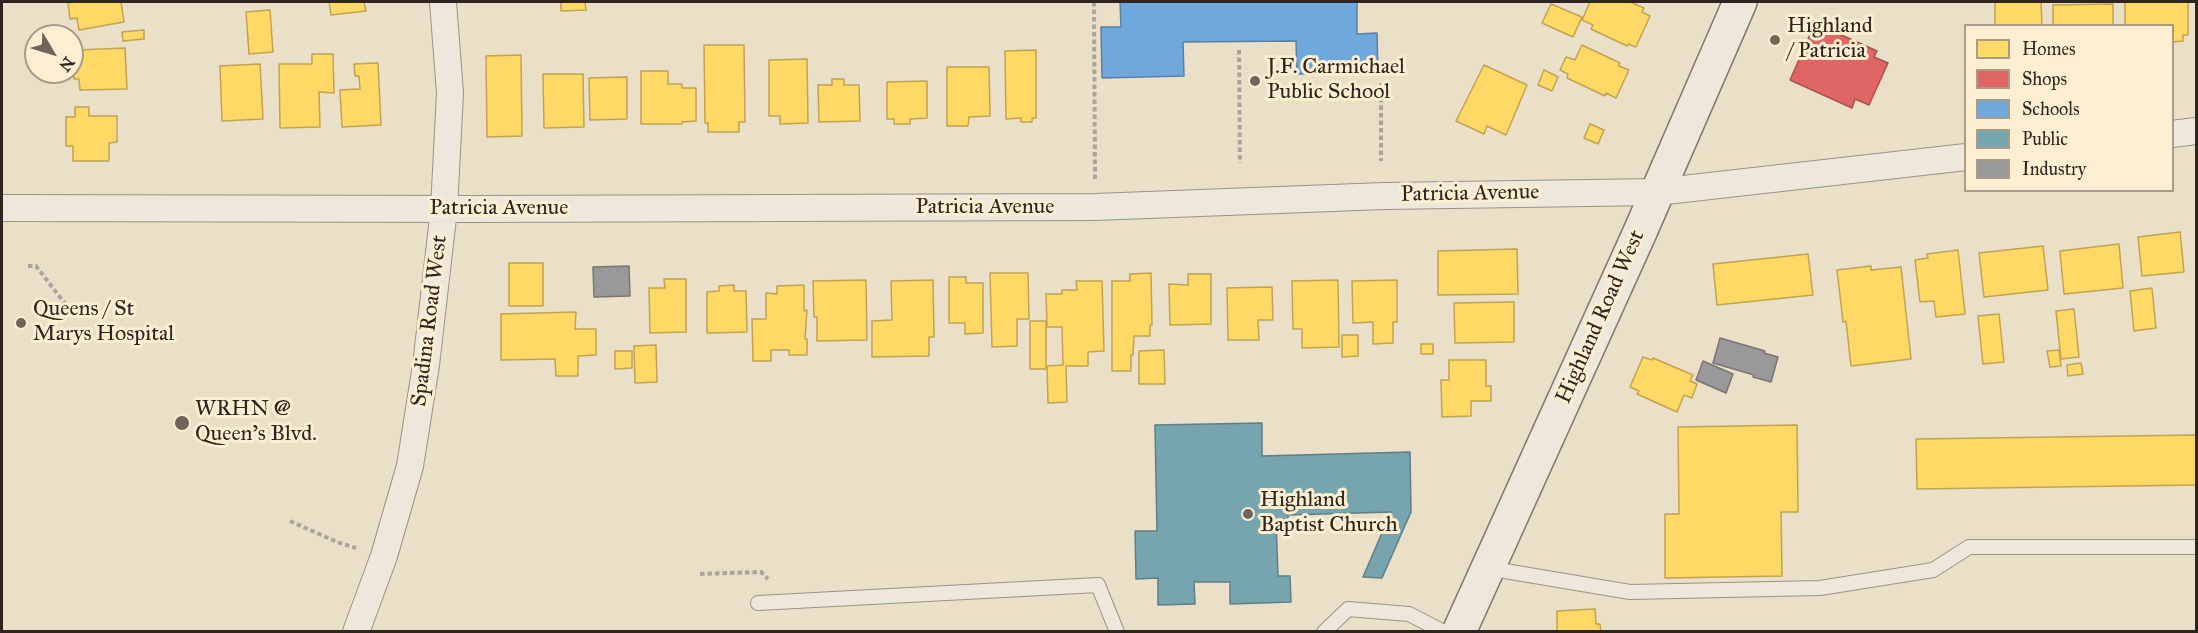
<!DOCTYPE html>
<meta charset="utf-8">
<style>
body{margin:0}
#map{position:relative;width:2198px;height:633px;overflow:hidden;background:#eadfc7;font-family:"IM FELL Great Primer",serif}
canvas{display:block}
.frame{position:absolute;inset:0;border:3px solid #2f241f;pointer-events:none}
.legend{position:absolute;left:1964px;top:24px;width:210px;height:168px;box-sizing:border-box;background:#fbeed1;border:2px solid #a99d8a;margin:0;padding:8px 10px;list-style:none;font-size:18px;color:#2f241f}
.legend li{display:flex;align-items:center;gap:12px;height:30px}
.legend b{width:30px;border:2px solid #a99d8a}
.north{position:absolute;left:24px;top:24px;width:60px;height:60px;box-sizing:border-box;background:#fbeed1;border:2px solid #a99d8a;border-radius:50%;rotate:128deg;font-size:16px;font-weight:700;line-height:24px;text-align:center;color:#2f241f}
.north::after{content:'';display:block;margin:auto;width:21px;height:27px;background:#70655a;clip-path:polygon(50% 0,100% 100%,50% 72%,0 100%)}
</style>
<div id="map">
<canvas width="2198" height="633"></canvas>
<div class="frame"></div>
<ul class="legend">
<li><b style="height:16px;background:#ffd966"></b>Homes</li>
<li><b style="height:16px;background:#e06666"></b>Shops</li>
<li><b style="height:16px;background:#6fa8dc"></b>Schools</li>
<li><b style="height:16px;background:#76a5af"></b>Public</li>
<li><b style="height:16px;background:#999"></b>Industry</li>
</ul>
<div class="north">N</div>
</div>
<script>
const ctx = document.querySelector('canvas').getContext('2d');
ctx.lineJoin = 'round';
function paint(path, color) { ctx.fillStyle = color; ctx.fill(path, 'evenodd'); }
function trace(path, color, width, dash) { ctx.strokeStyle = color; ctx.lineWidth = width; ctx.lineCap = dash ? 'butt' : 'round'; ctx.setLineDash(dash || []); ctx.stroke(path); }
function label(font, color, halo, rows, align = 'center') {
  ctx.font = font + ' "IM FELL Great Primer",serif'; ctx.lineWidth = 6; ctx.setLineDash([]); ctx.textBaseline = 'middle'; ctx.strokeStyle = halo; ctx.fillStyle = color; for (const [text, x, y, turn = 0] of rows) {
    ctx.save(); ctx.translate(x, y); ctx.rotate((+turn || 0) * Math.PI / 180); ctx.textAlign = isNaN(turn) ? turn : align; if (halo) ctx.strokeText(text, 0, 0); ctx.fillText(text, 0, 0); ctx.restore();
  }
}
const homes = new Path2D(`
 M 75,2 L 121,2 L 124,22 L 79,30 L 77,18 L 70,19 L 68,3 Z
 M 329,2 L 364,2 L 366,11 L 331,15 Z
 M 561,2 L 585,2 L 586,10 L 561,11 Z
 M 1590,2 L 1630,2 L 1644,8 L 1642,12 L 1650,16 L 1636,47 L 1628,44 L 1627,46 L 1591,29 L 1593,25 L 1582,20 Z
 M 1995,2 L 2041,2 L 2042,26 L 1995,26 Z
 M 2125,2 L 2188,2 L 2188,35 L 2183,35 L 2183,41 L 2172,42 L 2172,26 L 2125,26 Z
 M 1551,4 L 1582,17 L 1573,37 L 1542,23 Z
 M 2113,4 L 2113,26 L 2053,26 L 2053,5 Z
 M 270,10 L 273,52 L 249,54 L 246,12 Z
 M 144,30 L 144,39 L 123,41 L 122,32 Z
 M 704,45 L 744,45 L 745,122 L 739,122 L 739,132 L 708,132 L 708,123 L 705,123 Z
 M 1582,45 L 1620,63 L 1619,66 L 1629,70 L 1616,98 L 1606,93 L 1605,96 L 1567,78 L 1568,74 L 1560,70 L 1566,57 L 1575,60 Z
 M 125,48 L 127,89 L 80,90 L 79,79 L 74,79 L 73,64 L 79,64 L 78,50 Z
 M 1036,50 L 1036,118 L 1032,118 L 1032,122 L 1021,122 L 1021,118 L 1006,119 L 1005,51 Z
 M 312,54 L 333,54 L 334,93 L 319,92 L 320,127 L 280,128 L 279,64 L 312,64 Z
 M 521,55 L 522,136 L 487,137 L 486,56 Z
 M 807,59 L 808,123 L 780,124 L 780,116 L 769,116 L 769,60 Z
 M 378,63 L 381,125 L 342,127 L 340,90 L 360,89 L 359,76 L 355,76 L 354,64 Z
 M 260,64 L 263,119 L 222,121 L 220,66 Z
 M 1484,65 L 1527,85 L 1506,135 L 1487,126 L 1484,134 L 1456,121 Z
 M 947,67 L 989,67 L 990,116 L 969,117 L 968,126 L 947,126 Z
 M 1544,70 L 1558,77 L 1552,91 L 1538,85 Z
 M 641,71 L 668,71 L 668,84 L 682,84 L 682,88 L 696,88 L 696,121 L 682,122 L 682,124 L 641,124 Z
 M 543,74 L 583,74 L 584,127 L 544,128 Z
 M 627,77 L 627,119 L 590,120 L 589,78 Z
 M 832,79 L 844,79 L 844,85 L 859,85 L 860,121 L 819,122 L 818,85 L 832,85 Z
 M 927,81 L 927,118 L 910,119 L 910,124 L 894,124 L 894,119 L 887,119 L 887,82 Z
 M 75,107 L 89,107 L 89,116 L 117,116 L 117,142 L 109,143 L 109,161 L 73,161 L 73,146 L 66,146 L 66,117 L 75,117 Z
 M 1590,124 L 1604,130 L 1598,144 L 1584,138 Z
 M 2180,232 L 2184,272 L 2142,276 L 2138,237 Z
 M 2119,244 L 2123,288 L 2064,294 L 2060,251 Z
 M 2043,246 L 2048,290 L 1984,297 L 1979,253 Z
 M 1517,249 L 1518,294 L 1438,295 L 1438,251 Z
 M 1958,250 L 1965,314 L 1936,317 L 1934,301 L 1920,302 L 1915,260 L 1928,258 L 1927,254 Z
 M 1808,254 L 1813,295 L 1717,305 L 1713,264 Z
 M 509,263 L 543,263 L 543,306 L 509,306 Z
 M 1871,266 L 1871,270 L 1901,267 L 1911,359 L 1851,366 L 1846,321 L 1843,322 L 1837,270 Z
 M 990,273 L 1028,273 L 1029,319 L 1017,319 L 1017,346 L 992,347 Z
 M 1151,273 L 1152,325 L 1150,325 L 1150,336 L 1134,336 L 1133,355 L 1131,355 L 1131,371 L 1112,371 L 1112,281 L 1130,281 L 1130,274 Z
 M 1188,274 L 1211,274 L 1211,324 L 1170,325 L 1169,284 L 1188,285 Z
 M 949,277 L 966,277 L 966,283 L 983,283 L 983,333 L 965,334 L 965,323 L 949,323 Z
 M 664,279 L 686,279 L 686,332 L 650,333 L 649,288 L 665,288 Z
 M 866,280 L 867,340 L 817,341 L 817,317 L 814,317 L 813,281 Z
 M 933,280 L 934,337 L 929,337 L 929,356 L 872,357 L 872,321 L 892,320 L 891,281 Z
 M 1338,280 L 1339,347 L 1302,348 L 1302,329 L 1293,329 L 1292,281 Z
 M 1397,280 L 1397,322 L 1393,322 L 1393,343 L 1373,344 L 1373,322 L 1353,323 L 1352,281 Z
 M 1076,281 L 1102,281 L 1104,351 L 1088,352 L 1088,366 L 1066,366 L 1067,402 L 1048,403 L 1047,366 L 1063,365 L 1062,327 L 1047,327 L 1046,294 L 1062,294 L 1062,290 L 1077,290 Z
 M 734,285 L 734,291 L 746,291 L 747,332 L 707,333 L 707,292 L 719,291 L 719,286 Z
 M 804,285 L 804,311 L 807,310 L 805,339 L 807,339 L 807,355 L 789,355 L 789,350 L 771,350 L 771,361 L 753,361 L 752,319 L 766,319 L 766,293 L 777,294 L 777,286 Z
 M 1272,287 L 1273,320 L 1258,320 L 1259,340 L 1228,340 L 1227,288 Z
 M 2152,288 L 2156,328 L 2134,331 L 2130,291 Z
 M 1514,302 L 1514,342 L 1455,343 L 1454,303 Z
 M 2074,309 L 2079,357 L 2061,359 L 2056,311 Z
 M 576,312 L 575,329 L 596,329 L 596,355 L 578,356 L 578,376 L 556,376 L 555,359 L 501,360 L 501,314 Z
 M 1999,314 L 2004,362 L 1983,364 L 1978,316 Z
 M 1030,321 L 1046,321 L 1046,369 L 1030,369 Z
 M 1342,335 L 1358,335 L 1358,356 L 1342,357 Z
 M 1421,344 L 1433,344 L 1433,354 L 1421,354 Z
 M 656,345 L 657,382 L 635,383 L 634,346 Z
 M 1164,350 L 1165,384 L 1139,384 L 1139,351 Z
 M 2059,350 L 2061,366 L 2050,367 L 2047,351 Z
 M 615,351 L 632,351 L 632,368 L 615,369 Z
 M 1643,357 L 1652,360 L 1653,358 L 1693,375 L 1690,381 L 1697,384 L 1692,398 L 1684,395 L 1677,412 L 1637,394 L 1639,391 L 1630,387 Z
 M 1449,360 L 1486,360 L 1486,386 L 1491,386 L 1491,401 L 1471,401 L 1471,416 L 1442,417 L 1441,380 L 1449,380 Z
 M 2081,363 L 2083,374 L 2068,376 L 2067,365 Z
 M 1797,425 L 1798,512 L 1781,512 L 1782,576 L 1665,578 L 1665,514 L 1679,514 L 1678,427 Z
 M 2196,435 L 2196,485 L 1917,489 L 1916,439 Z
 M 1595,609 L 1596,624 L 1600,624 L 1601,632 L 1557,632 L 1557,611 Z`);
paint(homes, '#ffd966');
trace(homes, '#c1a351', 1.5);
const shops = new Path2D(`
 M 1815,23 L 1877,51 L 1874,57 L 1888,63 L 1869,105 L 1855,99 L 1852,108 L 1790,80 Z`);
paint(shops, '#e06666');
trace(shops, '#ab5251', 1.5);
const schools = new Path2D(`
 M 1120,2 L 1357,2 L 1357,34 L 1377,33 L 1378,73 L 1297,74 L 1296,41 L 1183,42 L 1184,76 L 1102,78 L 1101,27 L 1121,27 Z`);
paint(schools, '#6fa8dc');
trace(schools, '#5c80a3', 1.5);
const public = new Path2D(`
 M 1262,423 L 1262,456 L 1410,452 L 1411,512 L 1382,578 L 1363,577 L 1391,512 L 1288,515 L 1288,519 L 1276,520 L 1278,576 L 1290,576 L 1291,602 L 1230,604 L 1230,582 L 1194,582 L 1195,604 L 1158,605 L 1158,578 L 1136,579 L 1135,531 L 1157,531 L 1155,425 Z`);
paint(public, '#76a5af');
trace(public, '#617e84', 1.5);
const industry = new Path2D(`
 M 629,266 L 630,296 L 594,297 L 593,267 Z
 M 1720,338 L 1765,351 L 1764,353 L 1778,357 L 1771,382 L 1753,377 L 1754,375 L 1713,363 Z
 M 1703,361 L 1733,374 L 1726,393 L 1696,380 Z`);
paint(industry, '#999');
trace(industry, '#797674', 1.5);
const service = new Path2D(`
 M 1487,568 L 1630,592 L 1820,588 L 1933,570 L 1969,547 L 2196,547
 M 758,603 L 1098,585 L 1117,632
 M 1324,632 L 1348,609 L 1409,614 L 1444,632`);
const minor = new Path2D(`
 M 2172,134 L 2196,131
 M 2,208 L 474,209 L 1095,207 L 1384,196 L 1657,192 L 1966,157
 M 356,632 L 384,556 L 410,466 L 426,365 L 444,209 L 450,93 L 443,2`);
const secondary = new Path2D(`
 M 1459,632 L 1640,232 L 1740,2`);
trace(service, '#9a9384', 16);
trace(minor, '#9a9384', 28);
trace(secondary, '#80796d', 36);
trace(new Path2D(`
 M 1094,2 L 1095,179
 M 1239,50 L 1240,163
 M 1381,83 L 1381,161
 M 28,266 L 36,266 L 76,318
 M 290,521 L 337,542 L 356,548
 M 700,574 L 761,572 L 768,579`), '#aaa59c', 4, [4.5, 3]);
trace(service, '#ede8db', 14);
trace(minor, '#ede8db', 26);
trace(secondary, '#ede8db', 33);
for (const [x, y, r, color] of [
 [1775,40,6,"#70655a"],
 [1255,81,6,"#70655a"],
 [21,323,6,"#70655a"],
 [182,423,8,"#70655a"],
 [1248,514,6,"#70655a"]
]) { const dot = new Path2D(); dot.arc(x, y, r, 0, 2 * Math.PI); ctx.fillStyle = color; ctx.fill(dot); trace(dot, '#fbeed1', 2); }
label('22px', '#2f241f', '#fbeed1', [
 ["Highland",1787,27],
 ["/ Patricia",1787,52],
 ["J.F. Carmichael",1267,68],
 ["Public School",1267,93],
 ["Queens / St",33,310],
 ["Marys Hospital",33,335],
 ["WRHN @",195,410],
 ["Queen’s Blvd.",195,435],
 ["Highland",1260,501],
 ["Baptist Church",1260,526]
], 'left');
label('22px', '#2f241f', '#fbeed1', [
 ["Patricia Avenue",1470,194,-1],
 ["Patricia Avenue",985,208],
 ["Patricia Avenue",499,209],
 ["Highland Road West",1601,317,-66],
 ["Spadina Road West",430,321,-83]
]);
</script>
